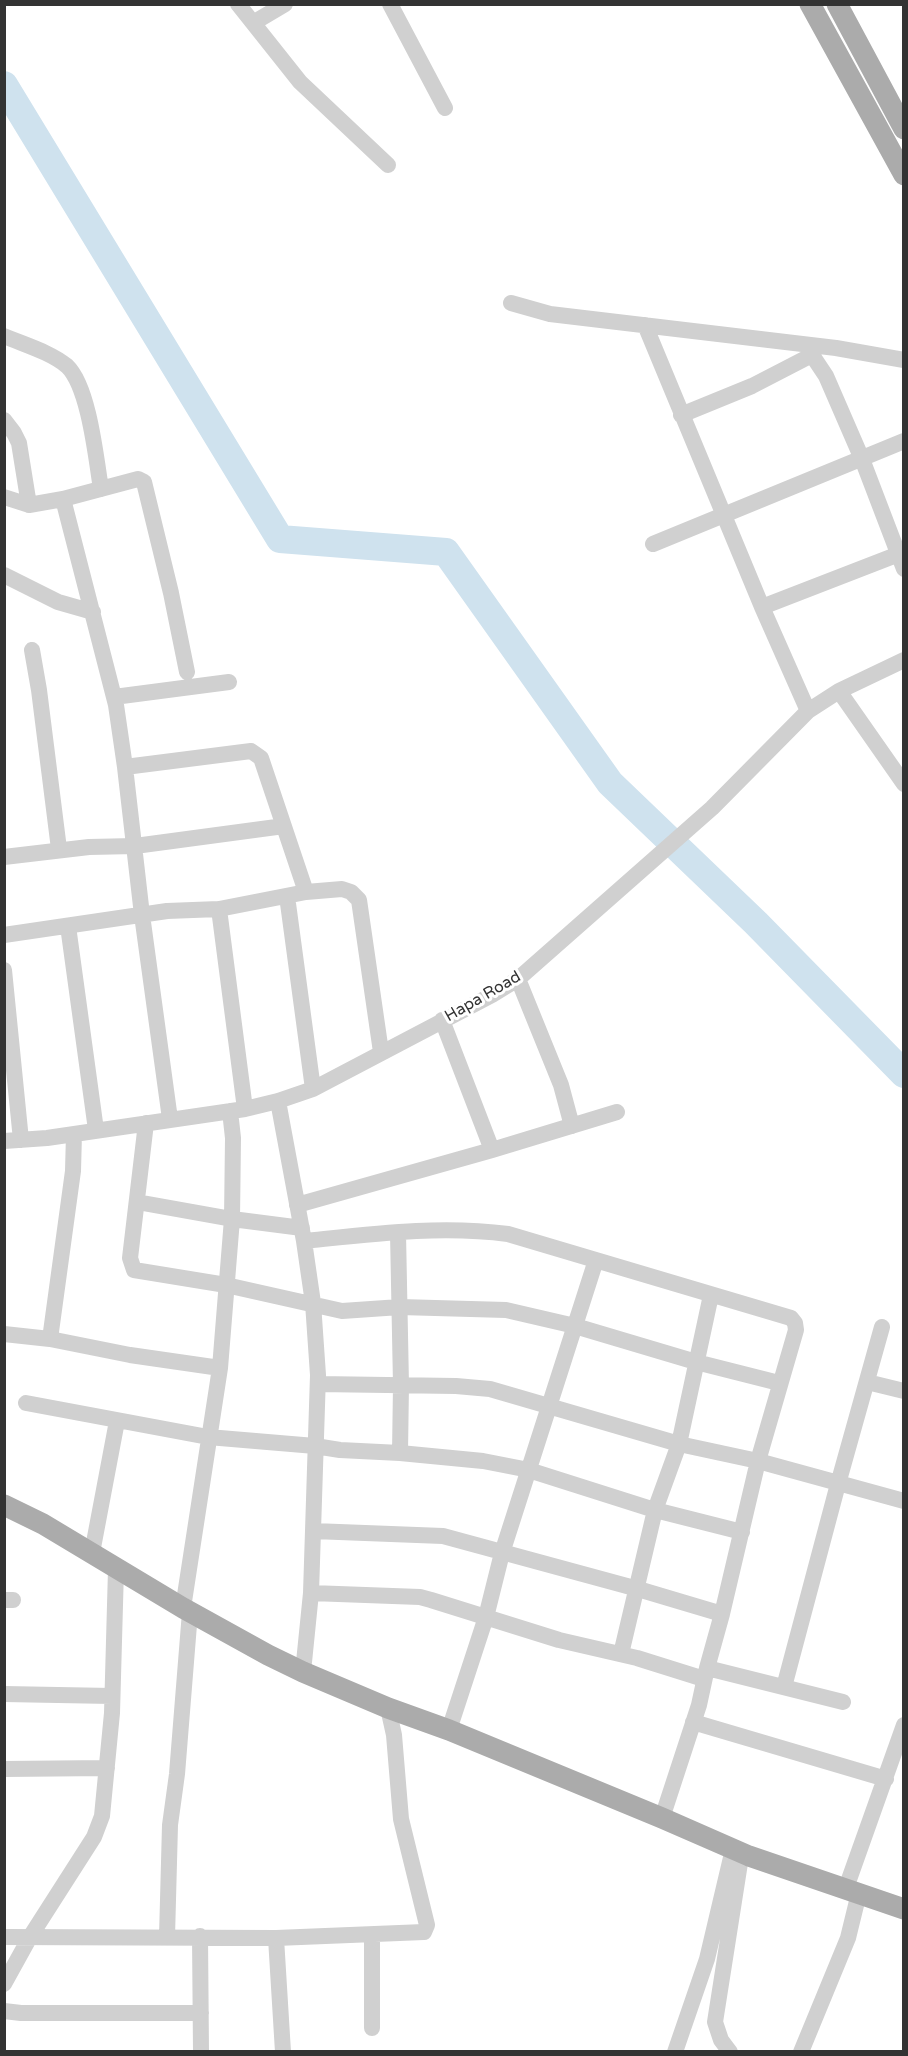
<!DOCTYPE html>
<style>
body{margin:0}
#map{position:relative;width:908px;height:2056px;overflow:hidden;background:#fff;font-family:"Varela Round",sans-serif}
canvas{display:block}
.frame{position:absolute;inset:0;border:6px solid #333;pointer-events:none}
</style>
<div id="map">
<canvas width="908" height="2056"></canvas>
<div class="frame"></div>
</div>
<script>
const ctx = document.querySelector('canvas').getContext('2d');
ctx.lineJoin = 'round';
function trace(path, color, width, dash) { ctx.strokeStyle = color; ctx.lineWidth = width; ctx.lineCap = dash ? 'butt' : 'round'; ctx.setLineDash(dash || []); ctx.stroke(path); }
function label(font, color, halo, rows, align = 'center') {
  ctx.font = font + ' "Varela Round",sans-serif'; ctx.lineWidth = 6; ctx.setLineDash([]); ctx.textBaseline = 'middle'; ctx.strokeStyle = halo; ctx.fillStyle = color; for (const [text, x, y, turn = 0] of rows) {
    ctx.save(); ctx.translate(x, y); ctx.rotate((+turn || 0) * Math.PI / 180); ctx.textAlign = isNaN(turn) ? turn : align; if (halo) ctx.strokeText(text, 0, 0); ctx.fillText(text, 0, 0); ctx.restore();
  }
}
trace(new Path2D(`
 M 4,85 L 280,539 L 446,552 L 610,783 L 756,923 L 904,1074`), '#cfe2ee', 28);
trace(new Path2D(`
 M 238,4 L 300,82 L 388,165
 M 390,4 L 445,108
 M 253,23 L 285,4
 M 511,303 L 550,314 L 836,348 L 904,360
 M 645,325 L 762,607 L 808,711
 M 4,336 C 25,345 50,352 67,366 C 89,387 96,458 101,489
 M 806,346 L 826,376 L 862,459 L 904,569
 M 681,415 L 752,386 L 812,355
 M 4,420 L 14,433 L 19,443 L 29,505
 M 4,497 L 29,505 L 63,499 L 138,479 L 144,482 L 171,593 L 187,672
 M 63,499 L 116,705 L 125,767 L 142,915 L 170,1119
 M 653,544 L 904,441
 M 4,575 L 58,602 L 93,612
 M 762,607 L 904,552
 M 32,650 L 39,690 L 59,849
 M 839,691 L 904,784
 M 114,697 L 229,682
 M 125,767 L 251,751 L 261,758 L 306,892
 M 4,857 L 89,847 L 135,846 L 284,826
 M 287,896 L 313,1089
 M 219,909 L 245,1109
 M 68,926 L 96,1130
 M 4,935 L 167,911 L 219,909 L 306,892 L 342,889 L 351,892 L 359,900 L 381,1052
 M 4,970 L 21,1140
 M 518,979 L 561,1085 L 572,1126
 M 442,1020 L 492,1150
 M 278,1101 L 304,1241 L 313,1303 L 318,1375 L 311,1593 L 303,1672
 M 146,1123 L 130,1258 L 134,1270 L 226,1285 L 342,1311 L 400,1307 L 506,1310 L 575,1326 L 696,1362 L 779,1383
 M 4,1141 L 47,1138 L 245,1109 L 278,1101 L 313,1089 L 492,995 L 518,979 L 712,808 L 808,711 L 839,691 L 904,660
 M 137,1202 L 232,1219 L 302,1228
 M 297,1205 L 492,1150 L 617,1112
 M 398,1233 L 401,1385 L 400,1453
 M 304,1241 C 372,1234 440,1225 508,1234 L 791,1318 L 795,1323 L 796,1330 L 758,1461 L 722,1614 L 707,1668 L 699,1705 L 662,1818
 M 4,1334 L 50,1339 L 130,1355 L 220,1368
 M 50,1339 L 73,1171 L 74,1134
 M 867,1382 L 904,1391
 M 318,1384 L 456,1386 L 490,1389 L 679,1444 L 758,1461 L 904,1501
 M 26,1403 L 208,1437 L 315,1446 L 340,1450 L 400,1453 L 483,1461 L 529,1470 L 655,1510 L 742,1532
 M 313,1531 L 443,1536 L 638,1589 L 722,1614
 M 92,1553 L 117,1421
 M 311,1593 L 420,1597 L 431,1600 L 559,1640 L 637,1658 L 704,1679
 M 4,1600 L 13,1600
 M 183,1608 L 220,1368 L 232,1219 L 233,1138 L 230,1111
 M 621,1654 L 655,1510 L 679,1444 L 711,1295
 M 707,1668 L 843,1702
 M 784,1687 L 838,1484 L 882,1327
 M 4,1694 L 112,1696
 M 693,1722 L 886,1779
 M 449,1730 L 486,1617 L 502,1553 L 596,1260
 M 4,1769 L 107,1768
 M 846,1888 L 904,1725
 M 372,1935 L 372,2028
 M 200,1936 L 201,2052
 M 4,1937 L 276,1938 L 424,1932 L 427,1925 L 401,1819 L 394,1735 L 388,1708
 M 167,1937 L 170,1825 L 177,1774 L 190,1612
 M 276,1938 L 283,2052
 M 4,1984 L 30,1937 L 94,1837 L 102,1816 L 112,1713 L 116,1569
 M 4,2011 L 21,2013 L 201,2013
 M 675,2052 L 707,1959 L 733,1849
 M 730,2052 L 721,2040 L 715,2022 L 740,1863
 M 801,2052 L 848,1938 L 859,1893`), '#d0d0d0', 16);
trace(new Path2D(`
 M 810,4 L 904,175
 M 837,4 L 904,129
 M 4,1505 L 43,1524 L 183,1608 L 268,1655 L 303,1672 L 388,1708 L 449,1730 L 662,1818 L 749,1856 L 904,1909`), '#ababab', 21);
label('16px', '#333', '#fff', [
 ["Hapa Road",483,997,-30]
]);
</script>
